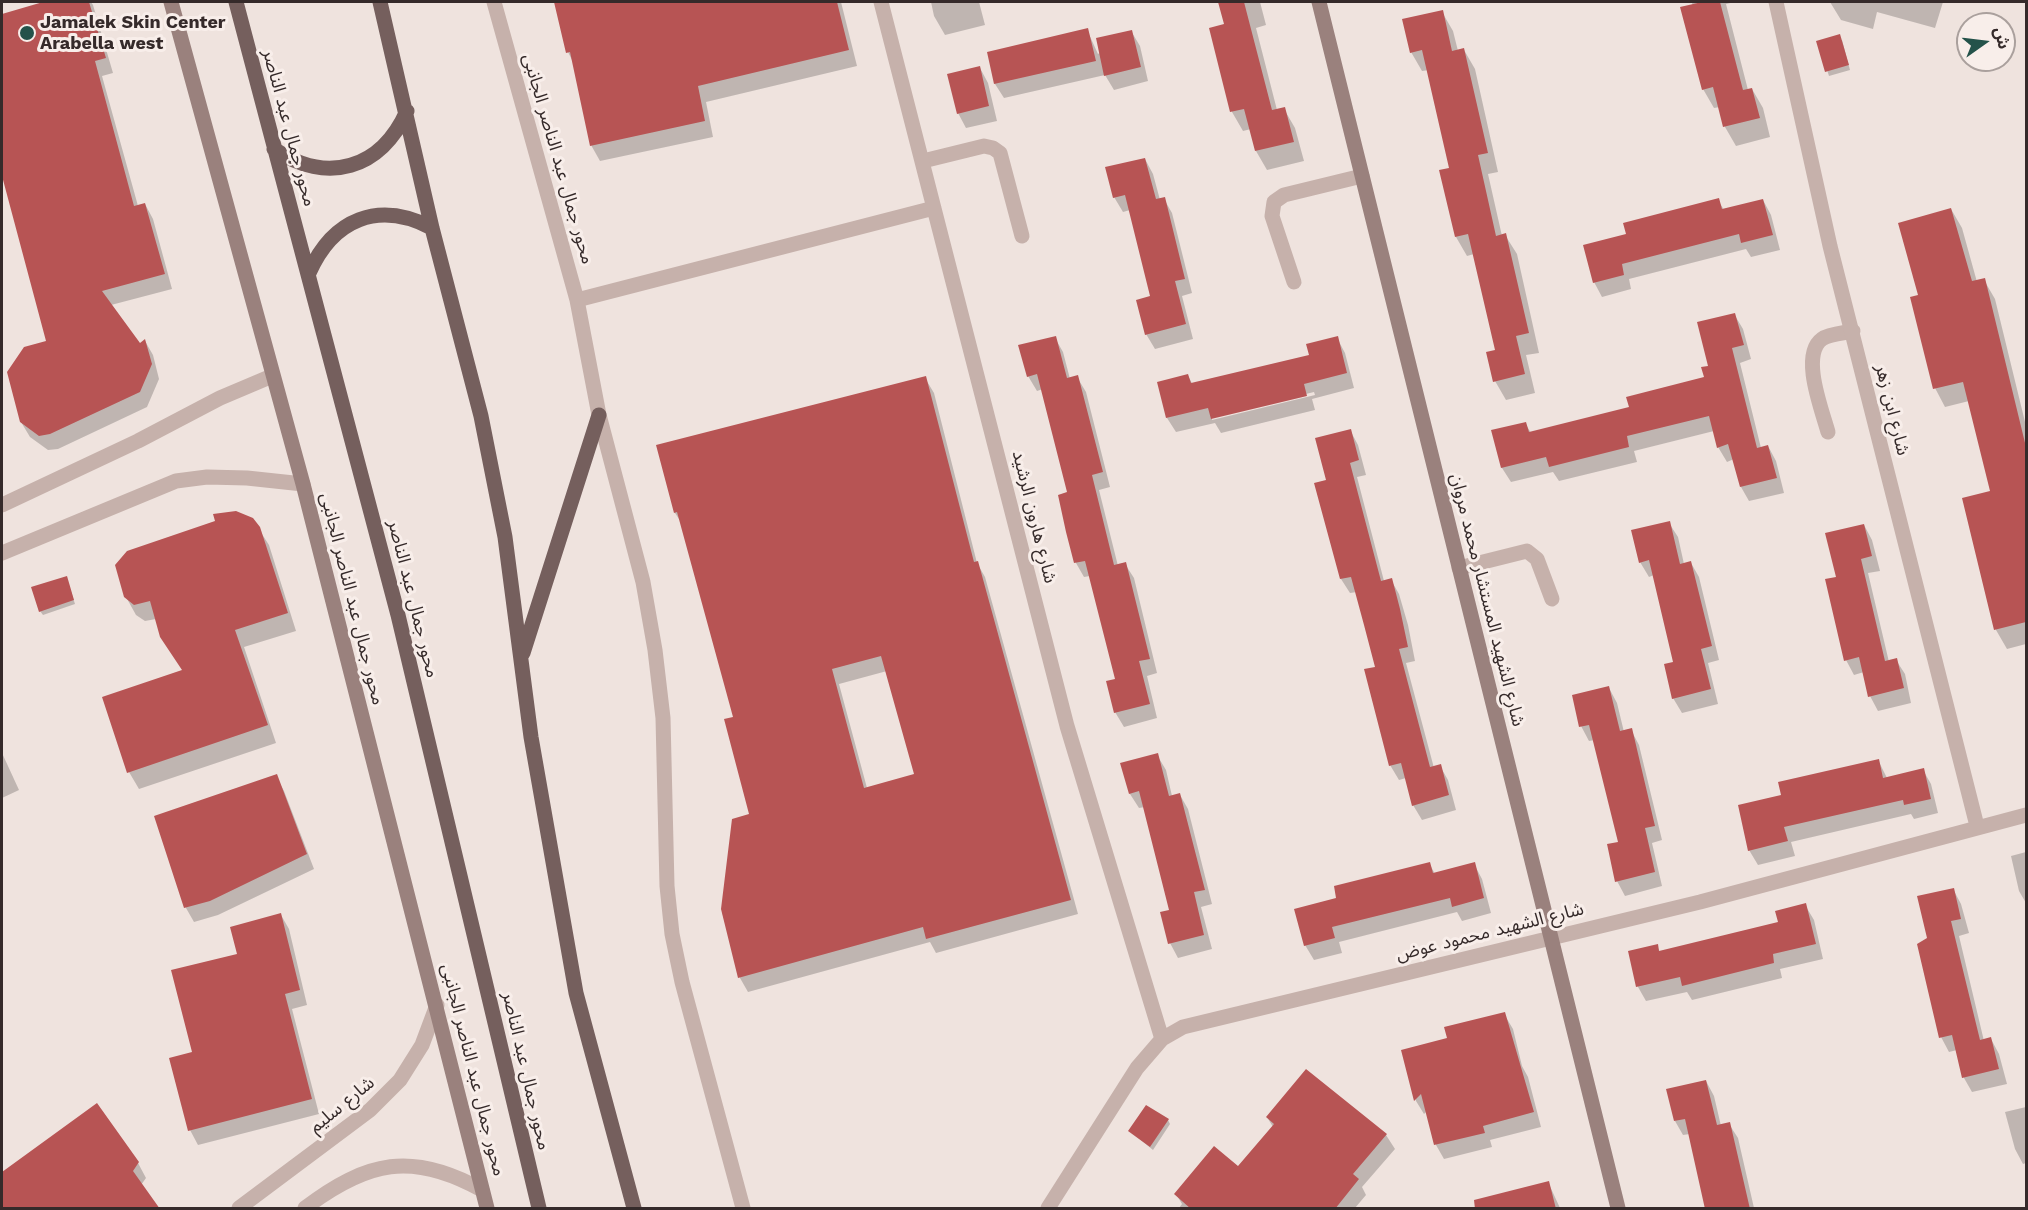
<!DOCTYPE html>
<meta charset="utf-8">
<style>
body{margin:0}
#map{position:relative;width:2028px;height:1210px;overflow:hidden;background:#efe3de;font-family:"Work Sans","Noto Sans Arabic",sans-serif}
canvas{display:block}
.frame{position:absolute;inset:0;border:3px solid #352a2a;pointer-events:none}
.north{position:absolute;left:1956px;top:12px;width:60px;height:60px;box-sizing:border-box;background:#f8eeea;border:2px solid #aaa09d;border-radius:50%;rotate:76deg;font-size:16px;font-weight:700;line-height:24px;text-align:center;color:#352a2a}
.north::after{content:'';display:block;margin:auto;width:21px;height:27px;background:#24524a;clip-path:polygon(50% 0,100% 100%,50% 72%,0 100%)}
</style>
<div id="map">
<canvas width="2028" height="1210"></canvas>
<div class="frame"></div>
<div class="north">ش</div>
</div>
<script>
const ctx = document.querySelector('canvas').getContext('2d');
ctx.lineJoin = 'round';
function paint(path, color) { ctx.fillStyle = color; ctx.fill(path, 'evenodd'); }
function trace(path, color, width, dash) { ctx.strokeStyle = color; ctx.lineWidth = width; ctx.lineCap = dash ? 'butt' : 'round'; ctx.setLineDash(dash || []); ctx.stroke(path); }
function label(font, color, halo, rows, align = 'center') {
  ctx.font = font + ' "Work Sans","Noto Sans Arabic",sans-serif'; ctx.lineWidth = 6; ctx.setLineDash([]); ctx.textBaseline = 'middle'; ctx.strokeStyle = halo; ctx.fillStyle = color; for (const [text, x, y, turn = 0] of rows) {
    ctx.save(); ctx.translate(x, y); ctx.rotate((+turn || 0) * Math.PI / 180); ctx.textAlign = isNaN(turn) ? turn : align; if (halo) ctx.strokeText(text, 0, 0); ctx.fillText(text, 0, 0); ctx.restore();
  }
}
paint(new Path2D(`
 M 48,2 L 91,2 L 93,5 L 113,73 L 102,76 L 138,206 L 145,204 L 153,219 L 172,289 L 111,305 L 140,345 L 145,341 L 153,355 L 159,379 L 147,407 L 58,449 L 48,450 L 30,437 L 21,422 L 47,342 L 2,171 L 2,15 Z
 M 556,2 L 841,2 L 857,66 L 706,102 L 713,137 L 600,161 L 591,145 L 573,62 L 568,52 Z
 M 931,2 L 979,2 L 985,25 L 945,35 L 934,16 Z
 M 1220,2 L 1260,2 L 1266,25 L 1256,28 L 1277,110 L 1284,109 L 1295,128 L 1304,161 L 1267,170 L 1256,151 L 1251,129 L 1243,131 L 1232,112 L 1226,25 Z
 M 1692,2 L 1735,2 L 1726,4 L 1748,90 L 1752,89 L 1763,108 L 1770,137 L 1736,146 L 1725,127 L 1720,107 L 1714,108 L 1703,89 Z
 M 1830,2 L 1943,2 L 1935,28 L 1877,12 L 1873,29 L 1841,20 Z
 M 1442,12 L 1453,31 L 1458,51 L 1464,50 L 1475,69 L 1498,172 L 1488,174 L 1502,236 L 1505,235 L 1517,254 L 1539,353 L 1526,355 L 1535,393 L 1506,400 L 1495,381 L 1497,351 L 1474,254 L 1467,256 L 1456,237 L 1451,169 L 1429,70 L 1422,71 L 1411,52 Z
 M 1087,30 L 1098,54 L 1131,31 L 1140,46 L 1148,81 L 1114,90 L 1105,75 L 1004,98 L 995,84 L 989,53 Z
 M 1842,40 L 1850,70 L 1829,76 L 1818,42 Z
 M 980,68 L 988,83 L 997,121 L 966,128 L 958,113 Z
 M 1145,159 L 1153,174 L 1160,200 L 1164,199 L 1172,213 L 1192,293 L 1182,296 L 1193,339 L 1155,349 L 1146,334 L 1151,297 L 1130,210 L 1123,212 L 1114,197 Z
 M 1718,200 L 1724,210 L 1763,200 L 1771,215 L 1780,250 L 1751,257 L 1746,249 L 1629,279 L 1631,289 L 1602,297 L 1594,282 L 1628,235 Z
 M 1951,209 L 1962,228 L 1977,282 L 1984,280 L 1995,299 L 2026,426 L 2026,644 L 2007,649 L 1996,630 L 1964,499 L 1991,492 L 1969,401 L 1945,407 L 1935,388 L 1920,296 Z
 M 1734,314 L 1743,329 L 1751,359 L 1740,363 L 1761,448 L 1768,446 L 1776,461 L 1784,493 L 1749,501 L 1741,487 L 1734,459 L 1727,462 L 1718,447 L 1714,431 L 1634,451 L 1637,462 L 1559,481 L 1553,472 L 1511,482 L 1502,468 L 1493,431 L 1525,423 L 1531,433 L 1631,408 L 1705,378 Z
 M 1055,338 L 1063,352 L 1070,379 L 1077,377 L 1086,392 L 1110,487 L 1099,490 L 1118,566 L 1125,564 L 1134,578 L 1157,673 L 1147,676 L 1157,718 L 1124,727 L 1115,712 L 1117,680 L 1090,576 L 1084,577 L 1076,563 L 1060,496 L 1069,493 L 1043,389 L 1037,391 L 1028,376 Z
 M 1337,338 L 1345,353 L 1354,388 L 1312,399 L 1315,410 L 1221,433 L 1215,423 L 1176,432 L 1167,418 L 1188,376 L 1193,385 L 1310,356 ZM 1314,392 L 1315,395 L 1212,420 L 1212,417 Z
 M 925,378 L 934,393 L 977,563 L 985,577 L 1078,914 L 936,953 L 930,942 L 748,992 L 740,978 L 722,912 L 751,815 L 735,718 L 683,525 L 675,513 L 658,446 ZM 887,671 L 915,775 L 867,788 L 839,684 Z
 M 1350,430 L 1358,445 L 1366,475 L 1357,477 L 1384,581 L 1391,580 L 1399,594 L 1408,625 L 1415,661 L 1406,663 L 1434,768 L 1440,766 L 1448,780 L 1456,810 L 1422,820 L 1413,805 L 1406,778 L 1399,780 L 1390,765 L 1377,668 L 1357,592 L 1350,593 L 1341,579 L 1316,484 L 1328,481 Z
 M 1669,523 L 1678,537 L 1684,564 L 1691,563 L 1699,577 L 1719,660 L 1708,663 L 1718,704 L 1682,713 L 1673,698 L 1675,663 L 1654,575 L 1649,577 L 1640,562 Z
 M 1864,525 L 1872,540 L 1880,571 L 1868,573 L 1889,662 L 1896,660 L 1905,674 L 1911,703 L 1878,711 L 1870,696 L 1864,672 L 1854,675 L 1846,660 L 1837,578 Z
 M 258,528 L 269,545 L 296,631 L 244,647 L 276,743 L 139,789 L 129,772 L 183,671 L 156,619 L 145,621 L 136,615 L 126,597 Z
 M 68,582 L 75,604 L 43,615 L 40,611 Z
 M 1609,688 L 1617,703 L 1624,732 L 1631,730 L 1639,745 L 1662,840 L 1652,843 L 1662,886 L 1625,896 L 1617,881 L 1620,843 L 1595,740 L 1589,741 L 1581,726 Z
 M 2,753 L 19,790 L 2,798 Z
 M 1157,755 L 1166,770 L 1172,796 L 1180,795 L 1188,809 L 1212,904 L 1201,907 L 1212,949 L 1178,958 L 1170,943 L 1171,911 L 1145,807 L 1139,808 L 1130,794 L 1122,764 Z
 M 1878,760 L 1887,778 L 1923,770 L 1931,784 L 1938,813 L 1914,819 L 1911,814 L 1791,842 L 1795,856 L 1758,865 L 1749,850 L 1783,797 Z
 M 276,776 L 284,791 L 314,869 L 218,915 L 194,922 L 186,908 L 156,817 Z
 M 2026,852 L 2026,903 L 2019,891 L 2011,856 Z
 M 1429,863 L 1435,874 L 1474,864 L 1482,879 L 1491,913 L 1462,921 L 1457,912 L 1339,942 L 1342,953 L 1314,960 L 1305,945 L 1338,899 Z
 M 1953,889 L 1961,904 L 1969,933 L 1959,936 L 1984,1041 L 1991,1039 L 1999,1054 L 2007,1084 L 1972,1092 L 1964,1078 L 1957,1050 L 1949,1052 L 1941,1037 L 1928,939 Z
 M 1805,905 L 1814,920 L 1823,959 L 1780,969 L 1782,978 L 1692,1000 L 1687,992 L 1646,1001 L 1638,987 L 1630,953 L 1657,946 L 1660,952 L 1780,923 Z
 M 281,915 L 289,929 L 307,1005 L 292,1009 L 319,1114 L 198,1145 L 190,1130 L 194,1053 L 238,955 Z
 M 1504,1014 L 1513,1029 L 1522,1066 L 1528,1077 L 1541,1127 L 1490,1140 L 1492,1147 L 1444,1159 L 1436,1145 L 1427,1111 L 1424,1114 L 1416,1101 L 1403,1051 L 1449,1039 Z
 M 1706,1081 L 1714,1096 L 1721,1126 L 1729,1124 L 1738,1138 L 1754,1208 L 1707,1208 L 1690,1134 L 1683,1135 L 1675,1121 Z
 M 96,1105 L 138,1163 L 146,1178 L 141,1185 L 158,1208 L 2,1208 L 2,1174 Z
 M 2026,1107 L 2026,1163 L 2023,1164 L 2015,1149 L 2005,1112 Z
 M 1267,1117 L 1386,1135 L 1395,1149 L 1362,1187 L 1366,1195 L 1355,1208 L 1179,1208 L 1182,1204 L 1176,1194 L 1238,1168 L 1273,1127 Z
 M 1168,1120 L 1170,1124 L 1153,1150 L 1130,1131 Z
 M 1548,1182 L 1560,1208 L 1489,1208 Z`), '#0003');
paint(new Path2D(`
 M 43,2 L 89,2 L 106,58 L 95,61 L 134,206 L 145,203 L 165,274 L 102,291 L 140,343 L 145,339 L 152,364 L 140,392 L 50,434 L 39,436 L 20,422 L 7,372 L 24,347 L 46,341 L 2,176 L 2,14 Z
 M 554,2 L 837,2 L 849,50 L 698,86 L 705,121 L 590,146 L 570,52 L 566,53 Z
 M 1218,2 L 1244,2 L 1272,110 L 1285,107 L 1294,142 L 1255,151 L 1244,109 L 1230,112 L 1209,28 L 1224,24 Z
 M 1702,2 L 1720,2 L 1743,90 L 1752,88 L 1760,118 L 1723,127 L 1713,87 L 1702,90 L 1680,7 Z
 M 1443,10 L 1452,51 L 1464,48 L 1488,153 L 1478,155 L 1496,236 L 1506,233 L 1529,333 L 1516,336 L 1525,374 L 1493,382 L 1486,352 L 1495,350 L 1468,234 L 1455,237 L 1439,170 L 1449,168 L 1422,50 L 1410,53 L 1402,19 Z
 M 1088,28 L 1096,61 L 994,84 L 987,52 Z
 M 1132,30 L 1141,67 L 1104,76 L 1096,38 Z
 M 1840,34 L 1849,65 L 1825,72 L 1816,41 Z
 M 980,66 L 989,106 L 957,114 L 947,74 Z
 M 1145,158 L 1156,199 L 1165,197 L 1185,279 L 1175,281 L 1186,324 L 1145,335 L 1136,300 L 1150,296 L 1125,195 L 1113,198 L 1105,167 Z
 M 1719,198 L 1722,209 L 1763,199 L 1773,235 L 1741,243 L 1739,234 L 1622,264 L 1624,275 L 1593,283 L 1583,245 L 1626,234 L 1623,223 Z
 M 1951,208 L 1972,281 L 1985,278 L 2026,447 L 2026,622 L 1994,630 L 1962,498 L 1990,491 L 1963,382 L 1933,389 L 1910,297 L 1918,295 L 1898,223 Z
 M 1735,313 L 1744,345 L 1732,348 L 1757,448 L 1768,445 L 1777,478 L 1740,487 L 1728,444 L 1717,448 L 1709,416 L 1627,436 L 1629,447 L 1549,467 L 1546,457 L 1501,468 L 1491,430 L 1526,422 L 1529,432 L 1629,407 L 1626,397 L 1704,377 L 1701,367 L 1708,366 L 1697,322 Z
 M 1056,336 L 1067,378 L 1078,375 L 1103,472 L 1092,475 L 1114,565 L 1126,562 L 1150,659 L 1139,661 L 1150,704 L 1114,713 L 1106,681 L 1115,679 L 1085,561 L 1074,563 L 1066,532 L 1058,495 L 1067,492 L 1037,374 L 1027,377 L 1018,345 Z
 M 1338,336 L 1347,373 L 1304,384 L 1307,396 L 1211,419 L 1208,408 L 1166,418 L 1157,382 L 1188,374 L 1191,383 L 1309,355 L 1306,344 Z
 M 926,376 L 974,562 L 978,561 L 1071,900 L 926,939 L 923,927 L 738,978 L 721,909 L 732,819 L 749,814 L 724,719 L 733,717 L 677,512 L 674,513 L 656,445 ZM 881,656 L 914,774 L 864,788 L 832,669 Z
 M 1351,429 L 1359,460 L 1350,463 L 1381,581 L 1392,578 L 1400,609 L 1408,647 L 1399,649 L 1430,767 L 1441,764 L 1449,795 L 1412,806 L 1401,763 L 1389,766 L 1364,669 L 1375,667 L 1364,625 L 1351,577 L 1340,579 L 1314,483 L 1326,480 L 1315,438 Z
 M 236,511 L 253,518 L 260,527 L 288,613 L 235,630 L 268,725 L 127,773 L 102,697 L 182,670 L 160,637 L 150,601 L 134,605 L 124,597 L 115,565 L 127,551 L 215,521 L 213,514 Z
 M 1670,521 L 1680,564 L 1691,561 L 1712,646 L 1701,649 L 1711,689 L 1672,699 L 1664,664 L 1673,662 L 1649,560 L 1639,563 L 1631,530 Z
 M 1864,524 L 1872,556 L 1861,559 L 1885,661 L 1897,658 L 1904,688 L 1868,697 L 1859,657 L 1844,661 L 1825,579 L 1836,577 L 1825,533 Z
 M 67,576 L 74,600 L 39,612 L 31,587 Z
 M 1609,686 L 1620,731 L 1632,728 L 1655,826 L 1645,828 L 1655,872 L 1615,882 L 1607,844 L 1618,842 L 1589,725 L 1579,727 L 1572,695 Z
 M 1158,753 L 1169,796 L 1180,793 L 1205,890 L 1194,892 L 1204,935 L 1168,944 L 1160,912 L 1169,910 L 1139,791 L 1129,794 L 1120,763 Z
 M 1879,759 L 1883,778 L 1924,768 L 1931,799 L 1904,805 L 1903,800 L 1784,827 L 1788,841 L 1748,851 L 1738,805 L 1781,795 L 1778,782 Z
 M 277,774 L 307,854 L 210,901 L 184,908 L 154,816 Z
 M 1430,862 L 1433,873 L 1475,862 L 1484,898 L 1452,907 L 1450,898 L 1332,927 L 1335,938 L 1304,946 L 1294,909 L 1336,898 L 1334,886 Z
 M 1954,888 L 1961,919 L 1951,921 L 1980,1040 L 1991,1037 L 1999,1069 L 1962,1078 L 1952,1035 L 1939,1038 L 1917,944 L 1927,938 L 1917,896 Z
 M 1806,903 L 1816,944 L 1773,954 L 1774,963 L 1682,986 L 1680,977 L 1636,987 L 1628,951 L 1658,944 L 1659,951 L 1778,922 L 1775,911 Z
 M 281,913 L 300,990 L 285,994 L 312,1099 L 188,1131 L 169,1058 L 192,1052 L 171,970 L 237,954 L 230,927 Z
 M 1505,1012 L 1534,1112 L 1483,1126 L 1485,1133 L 1434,1145 L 1421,1094 L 1414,1101 L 1401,1050 L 1447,1038 L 1444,1027 Z
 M 1306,1069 L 1387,1134 L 1353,1174 L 1359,1179 L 1335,1209 L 1191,1209 L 1174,1194 L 1214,1146 L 1238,1166 L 1274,1124 L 1266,1117 Z
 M 1706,1080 L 1717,1125 L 1730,1122 L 1750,1209 L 1705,1209 L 1685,1119 L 1674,1121 L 1666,1089 Z
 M 97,1103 L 139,1162 L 133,1171 L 160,1209 L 2,1209 L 2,1172 Z
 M 1146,1105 L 1169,1119 L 1150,1147 L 1128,1131 Z
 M 1549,1181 L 1556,1209 L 1475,1209 L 1474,1200 Z`), '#b75454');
trace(new Path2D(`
 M 923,161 L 984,146 L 993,148 L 1000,153 L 1022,236
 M 1294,282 L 1272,216 L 1274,202 L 1284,195 L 1362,176
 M 1828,432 C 1822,410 1800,355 1822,339 C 1829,334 1844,333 1853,331
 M 1459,568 L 1527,551 L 1537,559 L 1552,599`), '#c6b1ab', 15);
trace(new Path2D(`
 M 494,2 L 577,300 L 599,415 L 643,582 L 655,650 L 663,718 L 667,886 L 672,934 L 682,982 L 743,1208
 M 881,2 L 1067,726 L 1162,1039
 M 1776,2 L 1830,246 L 1977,826
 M 577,300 L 934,208
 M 2,505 L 138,441 L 220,398 L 272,376
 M 2,553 L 176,481 L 207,477 L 247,478 L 303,484
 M 239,1208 L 370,1110 L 400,1080 L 422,1045 L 437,1005
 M 305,1208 C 367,1161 412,1151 482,1190
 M 1048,1208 L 1137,1068 L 1162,1039 L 1183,1027 L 1700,902 L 2026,815`), '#c6b1ab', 15);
trace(new Path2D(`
 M 171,2 L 303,484 L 487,1208
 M 1319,2 L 1618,1208`), '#9a817d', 15);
trace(new Path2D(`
 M 236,2 L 398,615 L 539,1208
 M 380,2 L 432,228 L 481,416 L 505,537 L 531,737 L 576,993 L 634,1208
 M 274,149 C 327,185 381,169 407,111
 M 309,273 C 333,219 378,200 432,228
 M 523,653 L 599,415`), '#755f5d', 15);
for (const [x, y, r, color] of [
 [27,33,8,"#24524a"]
]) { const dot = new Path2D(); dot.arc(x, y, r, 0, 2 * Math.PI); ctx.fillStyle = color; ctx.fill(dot); trace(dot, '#f8eeea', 2); }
label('bold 18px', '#352a2a', '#f8eeea', [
 ["Jamalek Skin Center",40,23],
 ["Arabella west",40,44]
], 'left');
label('18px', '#352a2a', '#f8eeea', [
 ["محور جمال عبد الناصر",289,128,75],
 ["محور جمال عبد الناصر الجانبى",558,159,74],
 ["شارع ابن زهر",1892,410,76],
 ["شارع هارون الرشيد",1034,517,76],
 ["محور جمال عبد الناصر الجانبى",352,599,76],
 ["محور جمال عبد الناصر",413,599,76],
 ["شارع الشهيد المستشار محمد مروان",1487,600,76],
 ["شارع الشهيد محمود عوض",1490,932,-14],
 ["محور جمال عبد الناصر الجانبى",473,1070,76],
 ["محور جمال عبد الناصر",526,1071,77],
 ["شارع سليم",342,1105,-39]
]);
</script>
